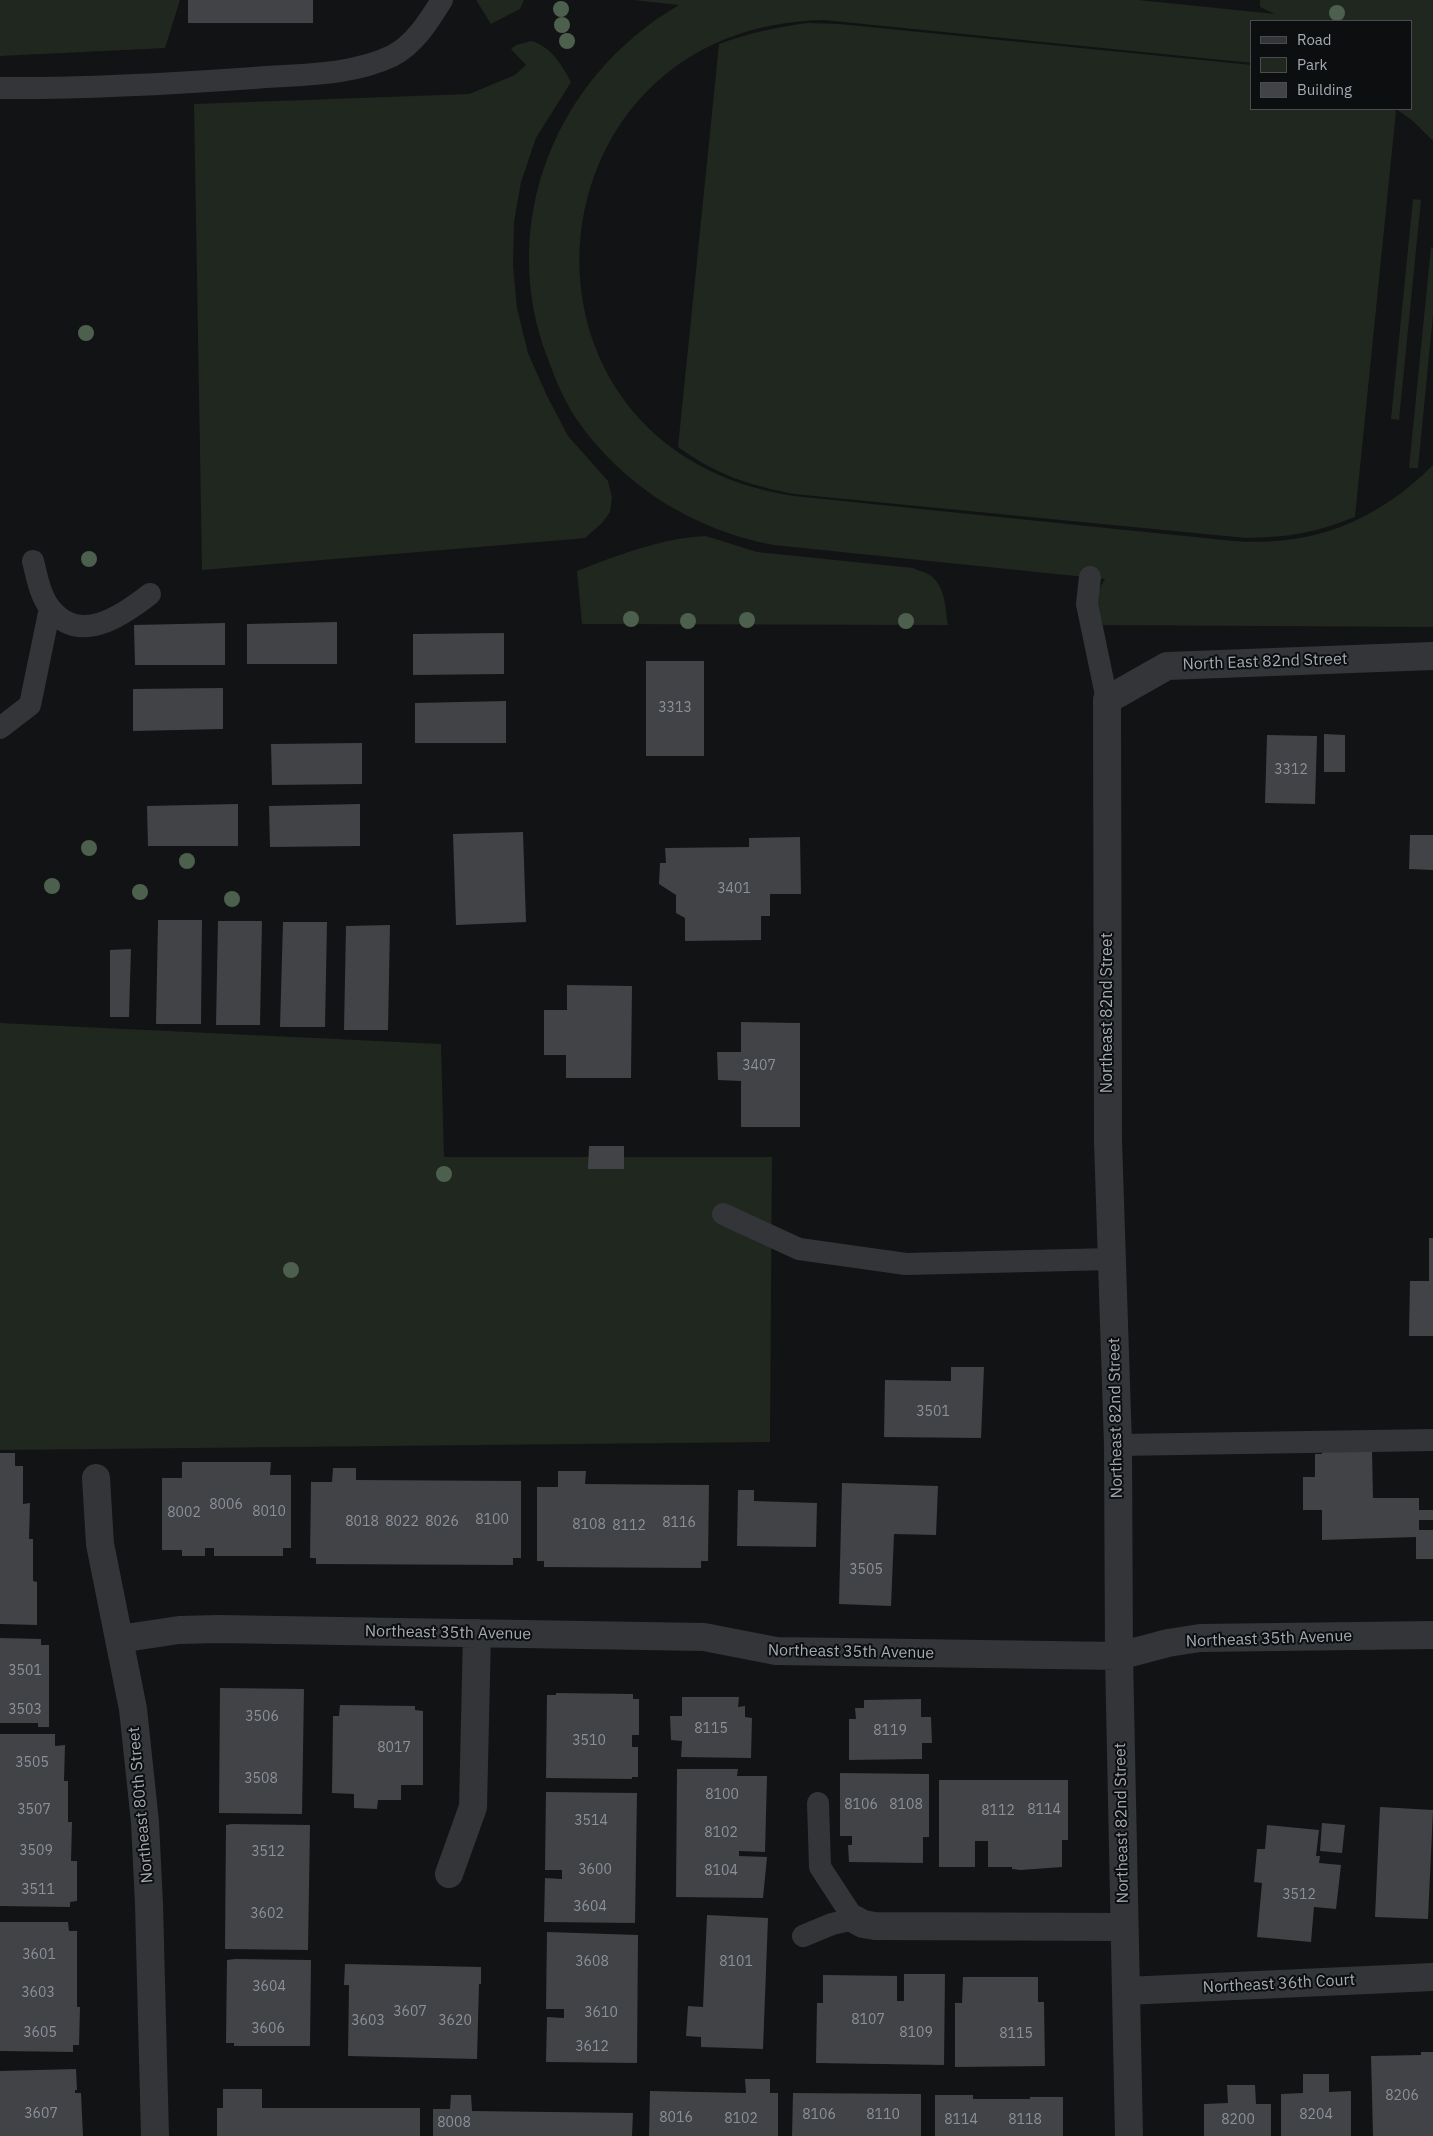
<!DOCTYPE html>
<style>
body{margin:0}
#map{position:relative;width:1433px;height:2136px;overflow:hidden;background:#121314;font-family:"IBM Plex Sans",sans-serif}
canvas{display:block}
.legend{position:absolute;left:1250px;top:20px;width:162px;height:90px;box-sizing:border-box;background:#0d0e0f;border:1px solid #494d51;margin:0;padding:6px 9px;list-style:none;font-size:15px;color:#a4abb4}
.legend li{display:flex;align-items:center;gap:10px;height:25px}
.legend b{width:25px;border:1px solid #494d51}
</style>
<div id="map">
<canvas width="1433" height="2136"></canvas>
<ul class="legend">
<li><b style="height:6px;background:#333539"></b>Road</li>
<li><b style="height:14px;background:#1f271f"></b>Park</li>
<li><b style="height:14px;background:#414347"></b>Building</li>
</ul>
</div>
<script>
const ctx = document.querySelector('canvas').getContext('2d');
ctx.lineJoin = 'round';
function paint(path, color) { ctx.fillStyle = color; ctx.fill(path, 'evenodd'); }
function trace(path, color, width, dash) { ctx.strokeStyle = color; ctx.lineWidth = width; ctx.lineCap = dash ? 'butt' : 'round'; ctx.setLineDash(dash || []); ctx.stroke(path); }
function label(font, color, halo, rows, align = 'center') {
  ctx.font = font + ' "IBM Plex Sans",sans-serif'; ctx.lineWidth = 4; ctx.setLineDash([]); ctx.textBaseline = 'middle'; ctx.strokeStyle = halo; ctx.fillStyle = color; for (const [text, x, y, turn = 0] of rows) {
    ctx.save(); ctx.translate(x, y); ctx.rotate((+turn || 0) * Math.PI / 180); ctx.textAlign = isNaN(turn) ? turn : align; if (halo) ctx.strokeText(text, 0, 0); ctx.fillText(text, 0, 0); ctx.restore();
  }
}
paint(new Path2D(`
 M 0,0 L 180,0 L 165,48 L 0,56 Z
 M 476,0 L 524,0 L 520,9 L 491,24 Z
 M 633,0 L 1139,0 L 1275,14 L 1260,7 L 1260,0 L 1433,0 L 1433,141 L 1413,121 L 1396,109 L 1412,109 L 1412,21 L 1252,21 L 1252,63 L 824,20 C 521,25 487,450 794,496 L 1234,541 C 1313,547 1377,521 1433,465 L 1433,627 L 1103,625 C 1096,608 1094,595 1105,579 L 773,545 C 692,529 622,486 575,417 C 564,400 555,379 548,359 C 496,224 555,77 679,5 Z
 M 808,23 L 839,24 L 1252,65 L 1252,109 L 1392,109 L 1396,111 L 1355,517 C 1314,533 1290,537 1246,538 L 794,494 C 748,485 717,475 678,447 L 719,44 C 749,33 777,27 808,23 Z
 M 531,41 C 551,46 562,65 571,82 L 536,138 L 521,182 L 514,222 L 513,266 L 517,308 L 528,353 L 547,396 L 568,436 L 608,481 L 612,498 L 610,512 L 602,523 L 585,538 L 575,539 L 202,570 L 194,104 L 469,94 L 515,75 L 526,65 L 511,49 L 516,45 Z
 M 1413,199 L 1421,200 L 1399,420 L 1391,419 Z
 M 1431,247 L 1433,248 L 1433,315 L 1418,468 L 1409,468 Z
 M 706,536 L 757,552 L 913,568 C 918,571 927,572 931,576 C 946,588 945,608 948,625 L 582,624 L 577,571 C 618,555 662,538 706,536 Z
 M 0,1023 L 441,1044 L 444,1157 L 772,1157 L 770,1442 L 0,1450 Z`), '#1f271f');
paint(new Path2D(`
 M 188,0 L 313,0 L 313,23 L 188,23 Z
 M 337,622 L 337,664 L 247,664 L 247,624 Z
 M 225,623 L 225,665 L 135,665 L 134,625 Z
 M 504,633 L 504,674 L 413,675 L 413,634 Z
 M 646,661 L 704,661 L 704,756 L 646,756 Z
 M 223,688 L 223,729 L 133,731 L 133,689 Z
 M 506,701 L 506,743 L 415,743 L 415,703 Z
 M 1324,734 L 1345,735 L 1345,772 L 1324,772 Z
 M 1267,735 L 1317,736 L 1315,804 L 1265,803 Z
 M 362,743 L 362,784 L 272,785 L 271,744 Z
 M 238,804 L 238,846 L 148,846 L 147,806 Z
 M 360,804 L 360,846 L 270,847 L 269,806 Z
 M 523,832 L 526,922 L 456,925 L 453,834 Z
 M 1410,835 L 1433,835 L 1433,870 L 1409,869 Z
 M 800,837 L 801,894 L 770,894 L 770,916 L 761,916 L 761,940 L 685,941 L 685,918 L 676,913 L 676,895 L 659,884 L 660,863 L 666,863 L 665,848 L 749,847 L 749,838 Z
 M 158,920 L 202,920 L 201,1024 L 156,1024 Z
 M 218,921 L 262,921 L 260,1025 L 216,1025 Z
 M 283,922 L 327,922 L 325,1027 L 280,1027 Z
 M 390,925 L 388,1030 L 344,1030 L 346,926 Z
 M 131,949 L 129,1017 L 110,1017 L 110,950 Z
 M 567,985 L 632,986 L 631,1078 L 566,1078 L 566,1055 L 544,1055 L 544,1010 L 567,1010 Z
 M 741,1022 L 800,1023 L 800,1127 L 741,1127 L 741,1081 L 718,1080 L 717,1052 L 741,1052 Z
 M 589,1146 L 624,1146 L 624,1169 L 588,1169 Z
 M 1429,1238 L 1433,1238 L 1433,1336 L 1409,1336 L 1410,1281 L 1429,1281 Z
 M 951,1367 L 984,1367 L 981,1438 L 884,1437 L 885,1380 L 951,1381 Z
 M 1372,1451 L 1373,1498 L 1419,1498 L 1419,1510 L 1433,1510 L 1433,1520 L 1419,1520 L 1419,1530 L 1433,1530 L 1433,1559 L 1416,1559 L 1416,1537 L 1322,1540 L 1322,1510 L 1303,1510 L 1303,1477 L 1315,1477 L 1315,1454 L 1322,1454 L 1322,1452 Z
 M 0,1453 L 15,1453 L 15,1466 L 23,1466 L 23,1504 L 30,1503 L 29,1539 L 33,1539 L 33,1581 L 37,1582 L 37,1625 L 0,1624 Z
 M 182,1462 L 271,1462 L 270,1475 L 291,1475 L 291,1548 L 283,1548 L 283,1556 L 214,1556 L 214,1548 L 205,1548 L 205,1556 L 182,1556 L 182,1550 L 162,1550 L 162,1478 L 182,1478 Z
 M 333,1468 L 356,1468 L 356,1480 L 521,1481 L 521,1558 L 513,1558 L 513,1565 L 316,1564 L 316,1558 L 310,1558 L 311,1482 L 332,1482 Z
 M 558,1471 L 586,1471 L 585,1484 L 709,1485 L 708,1561 L 701,1561 L 701,1568 L 544,1567 L 544,1561 L 537,1561 L 537,1487 L 558,1487 Z
 M 842,1483 L 938,1486 L 936,1535 L 894,1534 L 891,1606 L 839,1604 Z
 M 738,1490 L 754,1490 L 754,1501 L 817,1503 L 816,1547 L 737,1546 Z
 M 0,1638 L 41,1639 L 41,1645 L 49,1645 L 49,1727 L 38,1727 L 38,1723 L 0,1723 Z
 M 220,1688 L 304,1689 L 302,1814 L 219,1813 Z
 M 556,1693 L 633,1694 L 633,1699 L 639,1699 L 639,1735 L 632,1735 L 632,1747 L 638,1747 L 638,1777 L 632,1777 L 632,1779 L 546,1778 L 547,1695 L 556,1695 Z
 M 682,1697 L 739,1697 L 738,1707 L 745,1706 L 745,1717 L 752,1718 L 751,1758 L 681,1757 L 682,1741 L 671,1740 L 670,1716 L 682,1716 Z
 M 921,1699 L 921,1717 L 931,1717 L 932,1743 L 922,1743 L 922,1759 L 849,1760 L 849,1719 L 856,1719 L 855,1708 L 864,1708 L 864,1700 Z
 M 340,1705 L 415,1706 L 415,1710 L 423,1711 L 423,1785 L 401,1785 L 401,1800 L 378,1800 L 377,1809 L 354,1808 L 354,1794 L 332,1793 L 333,1716 L 339,1716 Z
 M 0,1734 L 55,1734 L 55,1746 L 65,1745 L 64,1781 L 68,1781 L 68,1822 L 72,1822 L 71,1861 L 77,1861 L 77,1901 L 70,1902 L 70,1907 L 0,1906 Z
 M 677,1769 L 738,1769 L 737,1776 L 767,1776 L 765,1852 L 739,1851 L 739,1856 L 767,1857 L 763,1898 L 676,1897 Z
 M 840,1773 L 929,1774 L 929,1837 L 923,1837 L 923,1863 L 849,1862 L 848,1845 L 852,1845 L 852,1836 L 840,1836 Z
 M 939,1780 L 1068,1780 L 1068,1840 L 1062,1840 L 1062,1867 L 1021,1870 L 1012,1869 L 1012,1867 L 988,1867 L 988,1841 L 975,1841 L 975,1867 L 939,1867 Z
 M 546,1792 L 637,1793 L 635,1923 L 544,1922 L 545,1878 L 562,1879 L 562,1870 L 545,1870 Z
 M 1380,1807 L 1433,1810 L 1428,1919 L 1375,1917 Z
 M 1322,1823 L 1345,1825 L 1342,1853 L 1320,1851 Z
 M 232,1824 L 310,1825 L 308,1950 L 225,1949 L 226,1825 Z
 M 1267,1825 L 1319,1830 L 1316,1856 L 1320,1856 L 1319,1863 L 1341,1865 L 1336,1909 L 1314,1907 L 1311,1942 L 1257,1937 L 1262,1883 L 1254,1882 L 1257,1849 L 1265,1849 Z
 M 707,1915 L 768,1918 L 763,2049 L 701,2047 L 701,2037 L 686,2036 L 688,2006 L 703,2007 Z
 M 0,1922 L 68,1922 L 69,1931 L 77,1931 L 77,2007 L 80,2007 L 79,2045 L 73,2045 L 73,2052 L 0,2051 Z
 M 547,1932 L 638,1935 L 637,2063 L 546,2062 L 547,2017 L 564,2018 L 564,2009 L 546,2009 Z
 M 235,1959 L 311,1960 L 310,2046 L 234,2046 L 234,2043 L 226,2043 L 227,1960 Z
 M 345,1964 L 481,1967 L 481,1984 L 479,1984 L 477,2059 L 348,2056 L 349,1985 L 344,1985 Z
 M 904,1974 L 945,1974 L 944,2065 L 816,2063 L 817,2003 L 823,2003 L 823,1975 L 897,1976 L 897,2001 L 904,2001 Z
 M 963,1977 L 1038,1977 L 1038,2002 L 1044,2002 L 1045,2066 L 955,2067 L 955,2003 L 962,2003 Z
 M 1421,2052 L 1433,2052 L 1433,2136 L 1373,2136 L 1371,2056 L 1421,2055 Z
 M 76,2069 L 77,2090 L 75,2090 L 75,2093 L 81,2093 L 83,2136 L 0,2136 L 0,2071 Z
 M 1303,2074 L 1329,2074 L 1329,2092 L 1351,2091 L 1351,2136 L 1281,2136 L 1281,2094 L 1303,2093 Z
 M 745,2079 L 770,2079 L 770,2093 L 778,2093 L 778,2136 L 649,2136 L 650,2091 L 746,2093 Z
 M 1227,2085 L 1255,2085 L 1256,2104 L 1271,2104 L 1271,2136 L 1204,2136 L 1204,2104 L 1228,2103 Z
 M 223,2089 L 262,2089 L 262,2108 L 420,2108 L 420,2136 L 217,2136 L 217,2108 L 223,2108 Z
 M 793,2093 L 921,2094 L 921,2136 L 792,2136 Z
 M 451,2095 L 471,2095 L 472,2111 L 633,2113 L 632,2136 L 433,2136 L 433,2109 L 450,2109 Z
 M 935,2095 L 973,2095 L 973,2099 L 1030,2099 L 1030,2097 L 1063,2097 L 1063,2136 L 935,2136 Z`), '#414347');
trace(new Path2D(`
 M 0,88 C 85,89 169,84 254,78 C 299,74 350,76 392,56 C 414,45 429,21 442,0
 M 33,561 C 37,577 40,595 50,608 C 79,646 122,616 150,594
 M 1090,577 L 1087,604 L 1107,700
 M 0,728 L 30,705 L 50,608
 M 723,1214 L 799,1249 L 906,1264 L 1112,1259
 M 1118,1445 L 1433,1440
 M 803,1936 L 832,1924 L 854,1919 L 820,1867 L 818,1803`), '#333539', 22);
trace(new Path2D(`
 M 96,1478 L 100,1544 L 133,1709 L 145,1822 L 149,1904 L 155,2136
 M 119,1639 L 179,1630 L 219,1629 L 704,1637 L 776,1651 L 1119,1656 L 1168,1643 L 1200,1638 L 1433,1635
 M 449,1874 L 473,1807 L 477,1633
 M 854,1919 L 863,1924 L 875,1926 L 1124,1927
 M 1126,1991 L 1433,1977
 M 1129,2136 L 1119,1656 L 1118,1445 L 1108,1141 L 1107,700 L 1167,666 L 1433,656`), '#333539', 28);
ctx.fillStyle = '#4d604d';
for (const [x, y] of [
 [561,9],
 [1337,13],
 [562,25],
 [567,41],
 [86,333],
 [89,559],
 [631,619],
 [747,620],
 [688,621],
 [906,621],
 [89,848],
 [187,861],
 [52,886],
 [140,892],
 [232,899],
 [444,1174],
 [291,1270]
]) { ctx.beginPath(); ctx.arc(x, y, 8, 0, 2 * Math.PI); ctx.fill(); }
label('14px', '#8b9199', null, [
 ["3313",675,708],
 ["3312",1291,770],
 ["3401",734,889],
 ["3407",759,1066],
 ["3501",933,1412],
 ["8006",226,1505],
 ["8010",269,1512],
 ["8002",184,1513],
 ["8100",492,1520],
 ["8018",362,1522],
 ["8022",402,1522],
 ["8026",442,1522],
 ["8116",679,1523],
 ["8108",589,1525],
 ["8112",629,1526],
 ["3505",866,1570],
 ["3501",25,1671],
 ["3503",25,1710],
 ["3506",262,1717],
 ["8115",711,1729],
 ["8119",890,1731],
 ["3510",589,1741],
 ["8017",394,1748],
 ["3505",32,1763],
 ["3508",261,1779],
 ["8100",722,1795],
 ["8106",861,1805],
 ["8108",906,1805],
 ["3507",34,1810],
 ["8114",1044,1810],
 ["8112",998,1811],
 ["3514",591,1821],
 ["8102",721,1833],
 ["3509",36,1851],
 ["3512",268,1852],
 ["3600",595,1870],
 ["8104",721,1871],
 ["3511",38,1890],
 ["3512",1299,1895],
 ["3604",590,1907],
 ["3602",267,1914],
 ["3601",39,1955],
 ["3608",592,1962],
 ["8101",736,1962],
 ["3604",269,1987],
 ["3603",38,1993],
 ["3607",410,2012],
 ["3610",601,2013],
 ["8107",868,2020],
 ["3603",368,2021],
 ["3620",455,2021],
 ["3606",268,2029],
 ["3605",40,2033],
 ["8109",916,2033],
 ["8115",1016,2034],
 ["3612",592,2047],
 ["8206",1402,2096],
 ["3607",41,2114],
 ["8106",819,2115],
 ["8110",883,2115],
 ["8204",1316,2115],
 ["8016",676,2118],
 ["8102",741,2119],
 ["8114",961,2120],
 ["8118",1025,2120],
 ["8200",1238,2120],
 ["8008",454,2123]
]);
label('16px', '#a4abb4', '#0d0e0f', [
 ["North East 82nd Street",1265,662,-2],
 ["Northeast 82nd Street",1107,1013,-90],
 ["Northeast 82nd Street",1116,1418,-91],
 ["Northeast 35th Avenue",448,1633,1],
 ["Northeast 35th Avenue",1269,1639,-2],
 ["Northeast 35th Avenue",851,1652,1],
 ["Northeast 80th Street",141,1805,-95],
 ["Northeast 82nd Street",1122,1823,-91],
 ["Northeast 36th Court",1279,1984,-3]
]);
</script>
